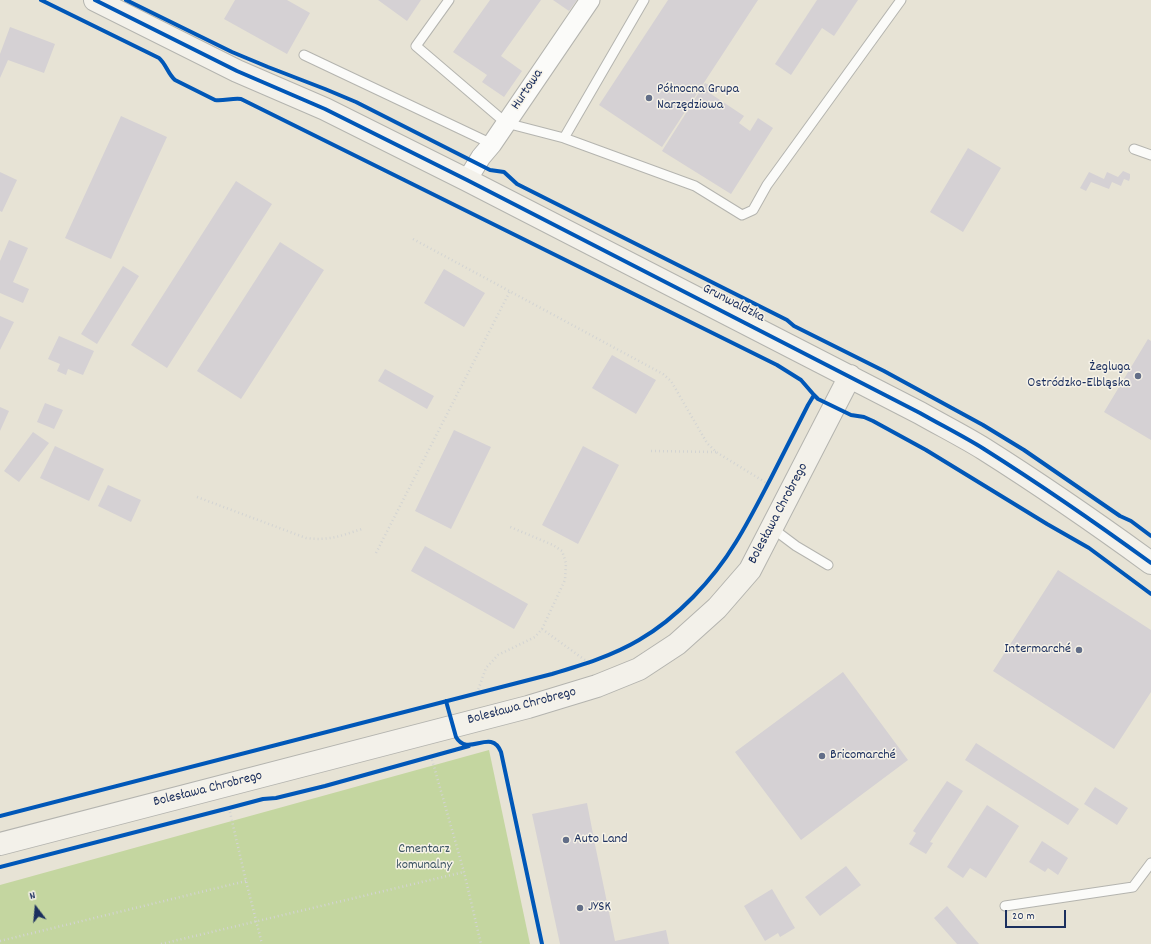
<!DOCTYPE html>
<meta charset="utf-8">
<style>
body{margin:0}
#map{position:relative;width:1151px;height:944px;overflow:hidden;background:#e7e3d5;font-family:Dekko,sans-serif}
canvas{display:block}
.north{position:absolute;left:16px;top:888px;width:40px;height:40px;-webkit-text-stroke:3px #f7f3e8;paint-order:stroke;rotate:344deg;font-size:11px;font-weight:700;line-height:16px;text-align:center;color:#1b2f5e}
.north::after{content:'';display:block;margin:auto;width:14px;height:18px;background:#1b2f5e;clip-path:polygon(50% 0,100% 100%,50% 72%,0 100%)}
.scale{position:absolute;left:1005px;top:910px;width:61px;height:18px;box-sizing:border-box;border:2px solid #1b2f5e;border-top:0;padding-left:5px;font-size:12px;line-height:14px;white-space:nowrap;color:#1b2f5e;-webkit-text-stroke:3px #f7f3e8;paint-order:stroke}
</style>
<div id="map">
<canvas width="1151" height="944"></canvas>
<div class="north">N</div>
<div class="scale">20 m</div>
</div>
<script>
const ctx = document.querySelector('canvas').getContext('2d');
ctx.lineJoin = 'round';
function paint(path, color) { ctx.fillStyle = color; ctx.fill(path, 'evenodd'); }
function trace(path, color, width, dash) { ctx.strokeStyle = color; ctx.lineWidth = width; ctx.lineCap = dash ? 'butt' : 'round'; ctx.setLineDash(dash || []); ctx.stroke(path); }
function label(font, color, halo, rows, align = 'center') {
  ctx.font = font + ' Dekko,sans-serif'; ctx.lineWidth = 3; ctx.setLineDash([]); ctx.textBaseline = 'middle'; ctx.strokeStyle = halo; ctx.fillStyle = color; for (const [text, x, y, turn = 0] of rows) {
    ctx.save(); ctx.translate(x, y); ctx.rotate((+turn || 0) * Math.PI / 180); ctx.textAlign = isNaN(turn) ? turn : align; if (halo) ctx.strokeText(text, 0, 0); ctx.fillText(text, 0, 0); ctx.restore();
  }
}
paint(new Path2D(`
 M 489,750 L 530,944 L 0,944 L 0,885 Z`), '#c4d6a0');
paint(new Path2D(`
 M 235,0 L 287,0 L 310,13 L 287,54 L 224,19 Z
 M 378,0 L 421,0 L 407,21 Z
 M 490,0 L 541,0 L 501,56 L 522,71 L 504,97 L 482,82 L 487,75 L 453,52 Z
 M 553,0 L 577,0 L 569,11 Z
 M 668,0 L 758,0 L 662,147 L 599,105 Z
 M 817,0 L 858,0 L 834,36 L 822,28 L 791,75 L 775,64 Z
 M 10,27 L 55,44 L 44,73 L 8,60 L 0,78 L 0,54 Z
 M 705,83 L 711,86 L 708,92 L 744,116 L 739,123 L 750,131 L 758,118 L 773,128 L 731,194 L 662,151 Z
 M 121,116 L 167,137 L 111,259 L 65,238 Z
 M 968,148 L 1001,168 L 963,232 L 930,212 Z
 M 1123,171 L 1130,174 L 1130,178 L 1129,181 L 1124,179 L 1121,186 L 1112,182 L 1109,189 L 1091,182 L 1086,191 L 1080,188 L 1089,172 L 1104,179 L 1107,172 L 1118,177 Z
 M 0,172 L 17,180 L 2,212 L 0,211 Z
 M 236,181 L 272,204 L 167,368 L 131,345 Z
 M 9,240 L 28,248 L 13,282 L 29,289 L 23,303 L 0,293 L 0,261 Z
 M 280,242 L 324,270 L 241,399 L 197,371 Z
 M 123,266 L 139,276 L 97,344 L 81,334 Z
 M 444,269 L 485,293 L 464,327 L 424,303 Z
 M 0,316 L 14,322 L 0,350 Z
 M 59,336 L 94,351 L 83,375 L 68,369 L 66,375 L 57,371 L 60,364 L 48,359 Z
 M 1148,339 L 1151,341 L 1151,440 L 1104,412 Z
 M 612,355 L 656,380 L 636,414 L 592,388 Z
 M 385,369 L 434,396 L 427,409 L 378,381 Z
 M 45,403 L 63,410 L 54,429 L 37,422 Z
 M 0,407 L 9,411 L 0,431 Z
 M 454,430 L 491,447 L 451,529 L 415,511 Z
 M 33,432 L 49,443 L 19,482 L 4,471 Z
 M 55,446 L 104,469 L 89,501 L 40,478 Z
 M 583,446 L 619,465 L 578,544 L 542,525 Z
 M 108,485 L 141,500 L 131,522 L 98,506 Z
 M 425,546 L 528,604 L 514,629 L 411,571 Z
 M 1058,570 L 1151,630 L 1151,692 L 1114,749 L 993,671 Z
 M 843,672 L 908,760 L 801,840 L 735,752 Z
 M 976,743 L 1079,809 L 1068,825 L 965,760 Z
 M 947,781 L 963,791 L 930,842 L 933,843 L 926,854 L 909,844 L 916,833 L 913,831 Z
 M 1095,787 L 1128,808 L 1117,825 L 1084,804 Z
 M 587,803 L 593,834 L 597,834 L 593,835 L 615,941 L 666,930 L 669,944 L 560,944 L 532,814 Z
 M 987,805 L 1019,826 L 986,878 L 970,868 L 963,878 L 947,867 Z
 M 1042,841 L 1068,858 L 1058,875 L 1048,868 L 1045,872 L 1029,862 Z
 M 846,866 L 861,885 L 820,916 L 805,897 Z
 M 772,889 L 795,928 L 780,937 L 778,933 L 765,941 L 744,906 Z
 M 947,906 L 965,928 L 979,944 L 957,944 L 934,918 Z`), '#d5d1d4');
const lane = new Path2D(`
 M 449,0 L 416,46 L 506,123 L 564,138 L 644,0
 M 304,55 L 492,144
 M 564,138 L 695,186 L 742,215 L 753,210 L 767,185 L 901,0
 M 1134,149 L 1151,155
 M 772,528 L 796,546 L 828,565
 M 1005,906 L 1133,887 L 1151,863`);
const street = new Path2D(`
 M 467,180 L 481,157 L 492,144 L 590,0`);
const secondary = new Path2D(`
 M 95,0 L 237,71 L 325,109 L 467,180 L 920,413 C 941,425 963,436 984,449 C 1041,485 1096,523 1151,563
 M 0,844 L 528,707 L 597,686 L 639,669 L 677,644 L 717,608 L 750,570 L 850,376`);
trace(lane, '#b4b4af', 11);
trace(street, '#b4b4af', 21);
trace(secondary, '#b4b4af', 24);
trace(new Path2D(`
 M 413,239 L 663,374 L 671,381 L 707,443 L 716,452 L 768,484
 M 651,451 L 716,452
 M 197,497 L 306,538 C 329,541 340,536 362,529
 M 376,553 L 510,291
 M 542,629 L 589,663
 M 477,693 L 486,668 L 498,655 L 535,637 L 542,629 L 565,580 L 566,563 L 562,551 L 553,545 L 508,526
 M 431,756 L 464,872 L 481,944
 M 229,808 L 246,881 L 262,944
 M 0,941 L 246,881
 M 161,944 L 464,872`), '#d3d4d3', 2.5, [1, 3]);
trace(lane, '#fbfbf9', 9);
trace(street, '#fbfbf9', 19);
trace(secondary, '#f3f1ea', 22);
trace(new Path2D(`
 M 41,0 L 159,58 C 166,64 168,74 175,80 L 215,100 C 224,101 232,98 241,99 L 777,365 L 801,380 L 814,395 L 818,399 L 851,415 L 864,417 L 873,421 L 926,450 L 1047,524 L 1089,548 L 1151,594
 M 95,0 L 237,71 L 325,109 L 467,180 L 920,413 C 941,425 963,436 984,449 C 1041,485 1096,523 1151,563
 M 126,0 L 232,52 L 268,67 L 325,89 L 356,102 L 490,170 L 504,172 L 517,184 L 787,320 L 794,326 L 884,371 L 983,425 L 1024,450 L 1120,516 L 1131,521 L 1151,536
 M 446,701 L 456,737 C 468,758 491,727 501,752 L 542,944
 M 0,816 L 552,674 C 582,665 612,656 639,640 C 677,618 713,580 736,542 C 749,521 760,499 771,478 C 783,454 796,429 808,405 L 814,395
 M 0,867 L 229,808 L 263,799 L 276,798 L 325,786 L 469,746`), '#0057b8', 4);
for (const [x, y, r, color] of [
 [649,98,4,"#626e88"],
 [1138,376,4,"#626e88"],
 [1079,650,4,"#626e88"],
 [822,756,4,"#626e88"],
 [566,840,4,"#626e88"],
 [580,908,4,"#626e88"]
]) { const dot = new Path2D(); dot.arc(x, y, r, 0, 2 * Math.PI); ctx.fillStyle = color; ctx.fill(dot); trace(dot, '#f7f3e8', 1.5); }
label('14px', '#1b2f5e', '#f7f3e8', [
 ["Hurtowa",528,90,-56],
 ["Grunwaldzka",733,304,27],
 ["Bolesława Chrobrego",779,514,-62],
 ["Bolesława Chrobrego",522,707,-15],
 ["Bolesława Chrobrego",208,790,-14]
]);
label('14px', '#1b2f5e', '#f7f3e8', [
 ["Północna Grupa",657,90],
 ["Narzędziowa",657,106],
 ["Żegluga",1130,368,"right"],
 ["Ostródzko-Elbląska",1130,384,"right"],
 ["Intermarché",1071,650,"right"],
 ["Bricomarché",830,756],
 ["Auto Land",574,840],
 ["JYSK",588,908]
], 'left');
label('14px', '#3e5664', '#f7f3e8', [
 ["Cmentarz",424,850],
 ["komunalny",424,866]
]);
</script>
